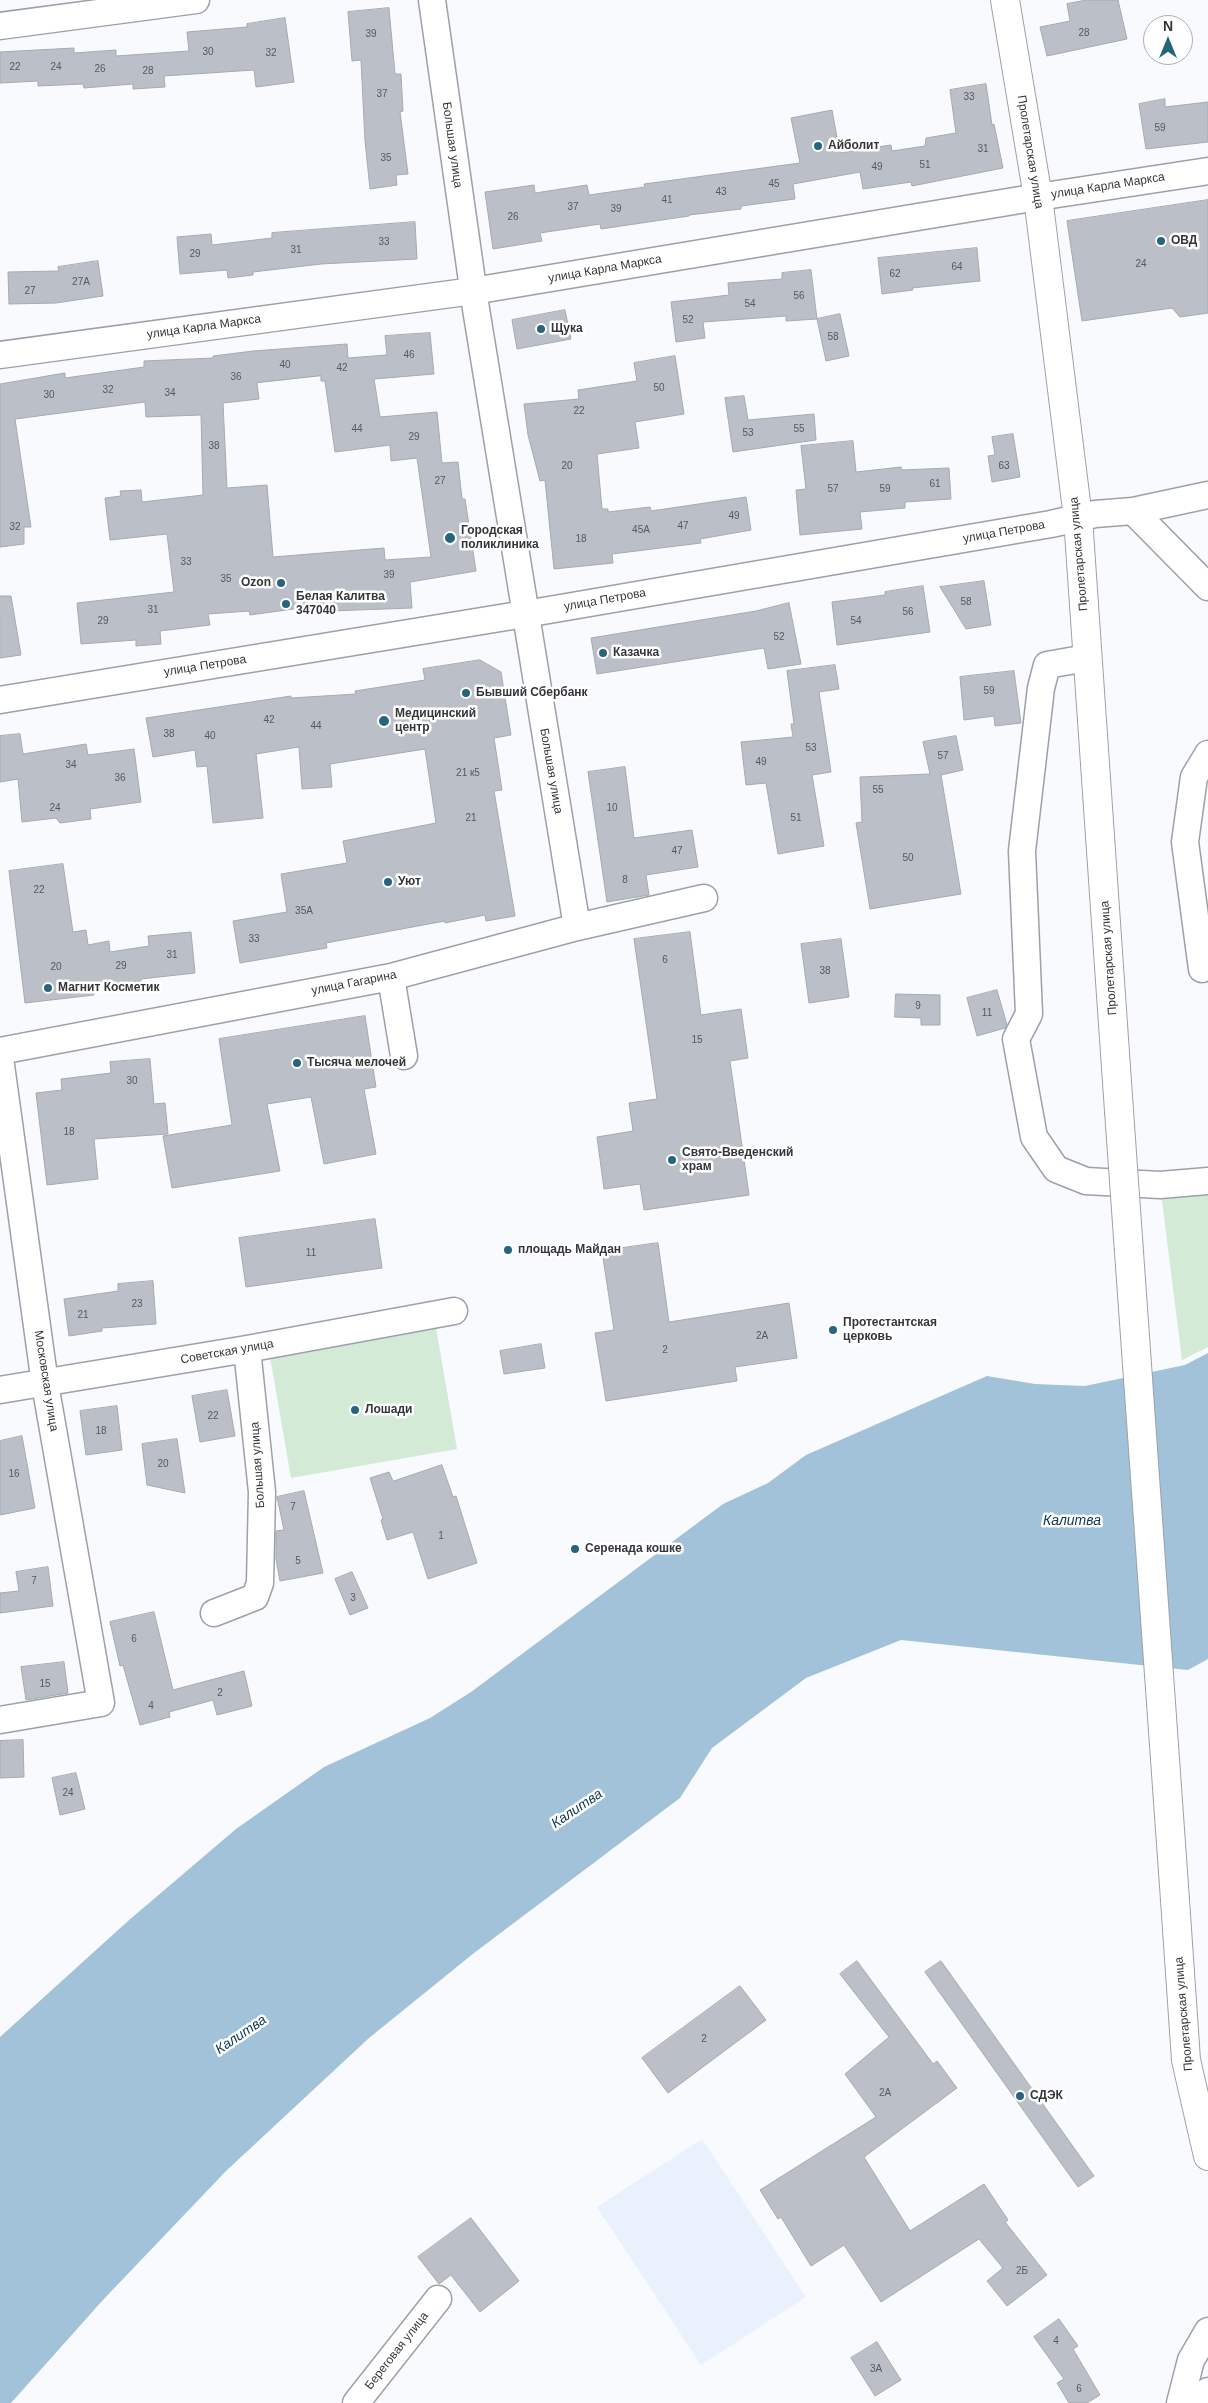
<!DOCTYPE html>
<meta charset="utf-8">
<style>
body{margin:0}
#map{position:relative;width:1208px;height:2403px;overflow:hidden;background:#f8fafe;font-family:Arial,sans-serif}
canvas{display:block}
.north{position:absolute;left:1143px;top:15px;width:50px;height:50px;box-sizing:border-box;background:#fff;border:1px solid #aeafb0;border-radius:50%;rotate:0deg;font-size:14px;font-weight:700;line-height:20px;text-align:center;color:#343639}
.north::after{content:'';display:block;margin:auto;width:18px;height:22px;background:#28647c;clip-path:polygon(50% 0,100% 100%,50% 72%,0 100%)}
</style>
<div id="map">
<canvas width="1208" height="2403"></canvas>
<div class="north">N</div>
</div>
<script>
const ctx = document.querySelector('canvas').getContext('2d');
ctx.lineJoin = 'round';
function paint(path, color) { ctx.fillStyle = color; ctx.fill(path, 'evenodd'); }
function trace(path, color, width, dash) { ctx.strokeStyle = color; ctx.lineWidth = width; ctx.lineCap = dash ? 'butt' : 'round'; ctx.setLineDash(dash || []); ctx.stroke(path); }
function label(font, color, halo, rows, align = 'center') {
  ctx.font = font + ' Arial,sans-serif'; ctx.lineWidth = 5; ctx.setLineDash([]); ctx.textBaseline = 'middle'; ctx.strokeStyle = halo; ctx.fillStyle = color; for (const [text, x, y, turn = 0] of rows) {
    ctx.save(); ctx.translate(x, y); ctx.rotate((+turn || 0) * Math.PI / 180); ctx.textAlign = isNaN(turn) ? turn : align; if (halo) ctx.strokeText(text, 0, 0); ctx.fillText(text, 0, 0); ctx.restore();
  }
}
paint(new Path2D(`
 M 702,2139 L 806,2297 L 701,2365 L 597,2207 Z`), '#e9f1fc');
paint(new Path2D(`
 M 1208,1181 L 1208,1347 L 1182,1360 L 1160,1185 Z
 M 436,1328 L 457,1449 L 291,1478 L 270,1357 Z`), '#d3ebd6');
paint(new Path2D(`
 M 1208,1353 L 1208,1659 L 1188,1670 L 901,1640 L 806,1678 L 712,1748 L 680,1798 L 474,1953 L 369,2038 L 226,2171 L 102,2301 L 11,2403 L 0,2403 L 0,2037 L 128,1921 L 236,1829 L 324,1767 L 430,1718 L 471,1692 L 723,1504 L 768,1483 L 806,1455 L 987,1376 L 1035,1384 L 1085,1386 L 1185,1365 Z`), '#a1c2d9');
const building = new Path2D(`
 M 1087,0 L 1118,0 L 1127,39 L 1047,56 L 1040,27 L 1070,21 L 1067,4 Z
 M 389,8 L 395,74 L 401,74 L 403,111 L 400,112 L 408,174 L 396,175 L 397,185 L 370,189 L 365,141 L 361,60 L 352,61 L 348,12 Z
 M 285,18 L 294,82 L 256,87 L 254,70 L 164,76 L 165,87 L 133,89 L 133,84 L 84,88 L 83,84 L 38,86 L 38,81 L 0,83 L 0,52 L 74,48 L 74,53 L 116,50 L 116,56 L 189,51 L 187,32 L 247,27 L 247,24 Z
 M 986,84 L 992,125 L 994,124 L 1003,168 L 912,186 L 911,182 L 863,189 L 860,172 L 793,184 L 795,199 L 741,206 L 741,209 L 689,215 L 689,216 L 601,229 L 600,224 L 540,233 L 542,241 L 493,249 L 485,192 L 534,185 L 535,193 L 587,185 L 589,195 L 645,187 L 644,184 L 800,163 L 791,118 L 832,110 L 840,153 L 891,145 L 892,151 L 925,146 L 926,138 L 956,133 L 950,90 Z
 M 1165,99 L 1165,107 L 1208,102 L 1208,142 L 1146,149 L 1139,104 Z
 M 1208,200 L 1208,313 L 1180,317 L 1172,308 L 1082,321 L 1067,221 Z
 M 415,222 L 417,259 L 321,264 L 253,272 L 253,275 L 228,278 L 227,270 L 180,274 L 177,237 L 211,234 L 212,245 L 272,238 L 272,233 Z
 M 977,248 L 980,281 L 912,288 L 913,290 L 882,294 L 878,258 Z
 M 98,261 L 103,296 L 56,303 L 9,304 L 8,272 L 59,271 L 58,267 Z
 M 811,270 L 817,319 L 786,321 L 786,316 L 703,322 L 705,338 L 676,342 L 671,302 L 729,295 L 728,283 L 782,279 L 782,273 Z
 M 565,310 L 571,339 L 517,349 L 512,320 Z
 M 840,314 L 849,356 L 826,361 L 817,319 Z
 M 430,333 L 434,374 L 374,379 L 380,417 L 437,412 L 442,463 L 458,462 L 462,499 L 465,499 L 476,571 L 410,582 L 412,608 L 330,611 L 330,604 L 250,615 L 249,611 L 208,614 L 210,625 L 160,631 L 161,644 L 136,646 L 136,640 L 81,644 L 77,603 L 174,592 L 167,534 L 110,540 L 105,498 L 121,496 L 120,491 L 141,490 L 142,502 L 203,495 L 201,415 L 146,417 L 145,402 L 15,419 L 31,527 L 24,527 L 24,544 L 0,547 L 0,384 L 65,373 L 65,378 L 144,367 L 144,361 L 213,358 L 213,356 L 253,351 L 347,344 L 348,358 L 387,355 L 385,336 ZM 321,376 L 321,381 L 325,381 L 335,452 L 390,445 L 391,461 L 417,458 L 431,557 L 385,560 L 384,548 L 273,557 L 267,485 L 227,488 L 223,403 L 259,399 L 257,383 Z
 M 675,356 L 684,414 L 635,422 L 639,448 L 597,454 L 602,509 L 608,509 L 608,512 L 650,507 L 651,511 L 746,497 L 751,530 L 700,539 L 701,543 L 612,554 L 613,563 L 554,569 L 545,480 L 540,481 L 528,435 L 524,404 L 579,399 L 578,390 L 637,381 L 634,363 Z
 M 744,396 L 748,420 L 814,414 L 816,440 L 733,452 L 725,398 Z
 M 1013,434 L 1020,477 L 992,482 L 988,456 L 995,455 L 992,437 Z
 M 853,441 L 856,472 L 901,467 L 902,470 L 949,468 L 951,499 L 905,502 L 905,508 L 860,512 L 862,529 L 800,535 L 796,490 L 806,489 L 801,446 Z
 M 984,581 L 991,625 L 966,629 L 940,587 Z
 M 923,586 L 930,632 L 837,645 L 832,602 L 885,595 L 885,592 Z
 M 0,596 L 11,596 L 21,655 L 0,658 Z
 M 789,603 L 801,664 L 768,669 L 764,648 L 597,674 L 591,638 L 756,611 Z
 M 480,660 L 501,672 L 511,735 L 494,738 L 502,790 L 494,791 L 515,916 L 486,921 L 485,915 L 445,923 L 445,921 L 326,943 L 327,948 L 240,963 L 233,921 L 287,912 L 281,874 L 347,863 L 343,841 L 436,823 L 425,749 L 330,764 L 332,787 L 302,789 L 299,747 L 256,754 L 263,818 L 213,823 L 207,766 L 197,767 L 195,750 L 153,757 L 146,718 L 291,696 L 291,698 L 356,694 L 355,691 L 425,680 L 423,669 Z
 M 835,665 L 839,689 L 819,692 L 831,772 L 812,775 L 824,846 L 778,854 L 766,783 L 746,785 L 741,742 L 793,737 L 791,724 L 794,724 L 787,671 Z
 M 1014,671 L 1021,723 L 995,726 L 994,716 L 964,720 L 960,677 Z
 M 20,734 L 23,754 L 86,744 L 88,755 L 134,749 L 141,802 L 90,809 L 91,819 L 60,823 L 56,818 L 22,822 L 18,779 L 0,782 L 0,736 Z
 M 956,736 L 963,770 L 941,775 L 961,894 L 870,909 L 856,823 L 862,822 L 860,777 L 930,774 L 923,742 Z
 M 625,767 L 634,838 L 692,830 L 698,867 L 646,875 L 649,895 L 607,902 L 588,772 Z
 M 63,864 L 73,932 L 86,930 L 88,945 L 109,941 L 110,952 L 149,946 L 148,936 L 191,932 L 195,973 L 141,979 L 141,981 L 93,988 L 94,995 L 25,1003 L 9,871 Z
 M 690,932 L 701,1015 L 741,1009 L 748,1058 L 730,1061 L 749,1195 L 644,1210 L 640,1184 L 604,1189 L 597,1137 L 633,1131 L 629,1103 L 657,1099 L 634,939 Z
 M 841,939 L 849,997 L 809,1003 L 801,944 Z
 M 997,990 L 1007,1025 L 1005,1028 L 977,1036 L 967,998 Z
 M 896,994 L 940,995 L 940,1025 L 921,1025 L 921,1018 L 895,1017 Z
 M 365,1016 L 376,1087 L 364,1089 L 376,1154 L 324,1164 L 311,1097 L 267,1104 L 280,1171 L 172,1188 L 163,1136 L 232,1125 L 219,1039 Z
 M 150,1059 L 154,1104 L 165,1103 L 168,1134 L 94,1139 L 98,1179 L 47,1185 L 36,1093 L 62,1090 L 61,1079 L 111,1073 L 110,1062 Z
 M 375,1219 L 382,1268 L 246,1287 L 239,1238 Z
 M 658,1243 L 669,1322 L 789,1303 L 797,1358 L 735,1367 L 737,1381 L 606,1401 L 595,1333 L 614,1330 L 602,1251 Z
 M 153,1281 L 156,1324 L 102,1328 L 102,1331 L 69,1336 L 64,1299 L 118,1291 L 118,1284 Z
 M 541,1344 L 545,1368 L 504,1374 L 500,1351 Z
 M 227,1390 L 235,1436 L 200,1442 L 192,1396 Z
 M 117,1406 L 122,1450 L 86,1455 L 80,1411 Z
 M 22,1436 L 35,1508 L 0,1515 L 0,1441 Z
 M 177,1439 L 185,1493 L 147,1485 L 142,1444 Z
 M 442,1465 L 453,1497 L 456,1496 L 477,1563 L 428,1579 L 413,1532 L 387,1540 L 381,1520 L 383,1519 L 370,1478 L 389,1472 L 393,1481 Z
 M 304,1491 L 323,1573 L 280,1581 L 276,1559 L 276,1531 L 284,1530 L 277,1497 Z
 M 48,1567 L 53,1606 L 0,1613 L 0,1593 L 19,1591 L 16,1572 Z
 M 352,1572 L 368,1608 L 350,1615 L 335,1579 Z
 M 154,1612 L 173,1690 L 244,1671 L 252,1706 L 217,1715 L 213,1700 L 169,1712 L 170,1717 L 140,1725 L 123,1665 L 120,1666 L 110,1622 Z
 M 64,1662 L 68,1693 L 26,1700 L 21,1667 Z
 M 23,1740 L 24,1777 L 0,1778 L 0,1741 Z
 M 76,1773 L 85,1809 L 60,1815 L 52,1778 Z
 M 857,1961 L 933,2064 L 937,2061 L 957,2088 L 864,2157 L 910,2231 L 984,2184 L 1008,2220 L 1005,2222 L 1047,2275 L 1007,2306 L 987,2281 L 1003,2268 L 979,2239 L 881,2302 L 844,2245 L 811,2266 L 781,2217 L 778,2219 L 760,2190 L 876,2117 L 845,2074 L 889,2037 L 840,1974 Z
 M 941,1961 L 1094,2176 L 1078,2187 L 925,1972 Z
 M 740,1986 L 766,2020 L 668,2093 L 642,2058 Z
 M 471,2218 L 519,2281 L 480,2312 L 451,2275 L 439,2284 L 418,2257 Z
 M 1059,2319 L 1078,2346 L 1073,2349 L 1100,2395 L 1087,2403 L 1069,2403 L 1057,2383 L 1064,2379 L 1034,2337 Z
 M 877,2342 L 901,2380 L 875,2396 L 851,2358 Z`);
paint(building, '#bbc0c8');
trace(building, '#a5aab1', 1);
const minor = new Path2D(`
 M 432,0 L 476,309 L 577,927
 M 0,26 L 196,0
 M 0,355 L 473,291 L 1038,197 L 1208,171
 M 1133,511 L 1208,587
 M 1087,658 L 1047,665 L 1041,688 L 1022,851 L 1029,1014 L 1016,1039 L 1034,1137 L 1056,1169 L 1086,1181 L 1160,1185 L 1208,1181
 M 0,700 L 549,610 L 1051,524 L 1095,514 L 1133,511 L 1208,495
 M 1202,969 L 1185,842 L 1194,777 L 1208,754
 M 391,977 L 404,1056
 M 0,1051 L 391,977 L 577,927 L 704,898
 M 0,1058 L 45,1384 L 101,1703 L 0,1720
 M 0,1390 L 247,1349 L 454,1311
 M 214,1613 L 255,1597 L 260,1583 L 262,1492 L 247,1349
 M 356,2403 L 438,2299
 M 1180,2403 L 1191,2360 L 1208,2331
 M 1193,2403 L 1208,2391`);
const major = new Path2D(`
 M 1005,0 L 1038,197 L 1078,518 L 1119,1111
 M 1175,1900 L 1186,2060 L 1208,2156`);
trace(minor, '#9ca1a9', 29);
trace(major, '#9ca1a9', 30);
trace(minor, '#fff', 26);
trace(major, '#fff', 28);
const majorBridge = new Path2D(`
 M 1119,1111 L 1175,1900`);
trace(majorBridge, '#9ca1a9', 30, []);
trace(majorBridge, '#fff', 28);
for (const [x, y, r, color] of [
 [818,146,5,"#28647c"],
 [1161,241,5,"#28647c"],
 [541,329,5,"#28647c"],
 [450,538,6,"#28647c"],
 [281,583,5,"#28647c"],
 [286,604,5,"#28647c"],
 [603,653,5,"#28647c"],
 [466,693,5,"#28647c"],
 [384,721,6,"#28647c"],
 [388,882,5,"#28647c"],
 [48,988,5,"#28647c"],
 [297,1063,5,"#28647c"],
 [672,1160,5,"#28647c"],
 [508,1250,5,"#28647c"],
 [833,1330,5,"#28647c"],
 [355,1410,5,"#28647c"],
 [575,1549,5,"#28647c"],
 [1020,2096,5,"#28647c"]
]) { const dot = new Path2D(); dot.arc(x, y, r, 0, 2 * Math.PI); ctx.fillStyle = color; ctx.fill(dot); trace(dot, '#fff', 2); }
label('10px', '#56585d', null, [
 ["28",1084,33],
 ["39",371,34],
 ["30",208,52],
 ["32",271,53],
 ["22",15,67],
 ["24",56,67],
 ["26",100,69],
 ["28",148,71],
 ["37",382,94],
 ["33",969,97],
 ["59",1160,128],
 ["31",983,149],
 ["35",386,158],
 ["51",925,165],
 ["49",877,167],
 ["45",774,184],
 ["43",721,192],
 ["41",667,200],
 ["37",573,207],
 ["39",616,209],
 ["26",513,217],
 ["33",384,242],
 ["31",296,250],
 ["29",195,254],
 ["24",1141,264],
 ["64",957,267],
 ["62",895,274],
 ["27А",81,282],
 ["27",30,291],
 ["56",799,296],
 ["54",750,304],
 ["52",688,320],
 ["58",833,337],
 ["46",409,355],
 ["40",285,365],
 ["42",342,368],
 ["36",236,377],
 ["50",659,388],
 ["32",108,390],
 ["34",170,393],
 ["30",49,395],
 ["22",579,411],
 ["44",357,429],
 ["55",799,429],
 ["53",748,433],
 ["29",414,437],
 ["38",214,446],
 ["20",567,466],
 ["63",1004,466],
 ["27",440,481],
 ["61",935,484],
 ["57",833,489],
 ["59",885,489],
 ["49",734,516],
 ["47",683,526],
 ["32",15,527],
 ["45А",641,530],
 ["18",581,539],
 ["33",186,562],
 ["39",389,575],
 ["35",226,579],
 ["58",966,602],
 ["31",153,610],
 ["56",908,612],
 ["29",103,621],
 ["54",856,621],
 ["52",779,637],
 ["59",989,691],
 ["42",269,720],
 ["44",316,726],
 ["38",169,734],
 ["40",210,736],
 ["53",811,748],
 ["57",943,756],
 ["49",761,762],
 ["34",71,765],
 ["21 к5",468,773],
 ["36",120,778],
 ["55",878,790],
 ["24",55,808],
 ["10",612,808],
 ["21",471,818],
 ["51",796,818],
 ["47",677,851],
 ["50",908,858],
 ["8",625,880],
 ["22",39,890],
 ["35А",304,911],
 ["33",254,939],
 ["31",172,955],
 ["6",665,960],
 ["29",121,966],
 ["20",56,967],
 ["38",825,971],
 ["9",918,1006],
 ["11",987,1013],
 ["15",697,1040],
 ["30",132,1081],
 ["18",69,1132],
 ["11",311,1253],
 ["23",137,1304],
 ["21",83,1315],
 ["2А",762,1336],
 ["2",665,1350],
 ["22",213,1416],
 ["18",101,1431],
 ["20",163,1464],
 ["16",14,1474],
 ["7",293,1507],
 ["1",441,1536],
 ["5",298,1561],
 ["7",34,1581],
 ["3",353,1598],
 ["6",134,1639],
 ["15",45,1684],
 ["2",220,1693],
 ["4",151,1706],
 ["24",68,1793],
 ["2",704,2039],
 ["2А",885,2093],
 ["2Б",1022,2271],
 ["4",1056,2341],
 ["3А",876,2369],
 ["6",1079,2389]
]);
label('12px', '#343639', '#fff', [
 ["Большая улица",452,145,82],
 ["Пролетарская улица",1030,152,81],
 ["улица Карла Маркса",1108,186,-9],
 ["улица Карла Маркса",605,269,-10],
 ["улица Карла Маркса",204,327,-8],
 ["улица Петрова",1004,532,-10],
 ["Пролетарская улица",1079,554,-95],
 ["улица Петрова",605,600,-10],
 ["улица Петрова",205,666,-9],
 ["Большая улица",551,771,80],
 ["Пролетарская улица",1109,958,-94],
 ["улица Гагарина",354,983,-11],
 ["Советская улица",227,1352,-10],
 ["Московская улица",46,1381,81],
 ["Большая улица",258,1465,-94],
 ["Пролетарская улица",1184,2014,-95],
 ["Береговая улица",397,2351,-52]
]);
label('bold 12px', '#343639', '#fff', [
 ["Айболит",828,146],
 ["ОВД",1171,241],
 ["Щука",551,329],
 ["Городская",461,531],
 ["поликлиника",461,545],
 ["Ozon",271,583,"right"],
 ["Белая Калитва",296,597],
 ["347040",296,611],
 ["Казачка",613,653],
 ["Бывший Сбербанк",476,693],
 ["Медицинский",395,714],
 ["центр",395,728],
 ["Уют",398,882],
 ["Магнит Косметик",58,988],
 ["Тысяча мелочей",307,1063],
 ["Свято-Введенский",682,1153],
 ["храм",682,1167],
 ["площадь Майдан",518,1250],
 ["Протестантская",843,1323],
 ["церковь",843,1337],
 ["Лошади",365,1410],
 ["Серенада кошке",585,1549],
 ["СДЭК",1030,2096]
], 'left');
label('italic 14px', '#0d3850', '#fff', [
 ["Калитва",1072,1521],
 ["Калитва",577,1809,-34],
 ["Калитва",241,2035,-34]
]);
</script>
